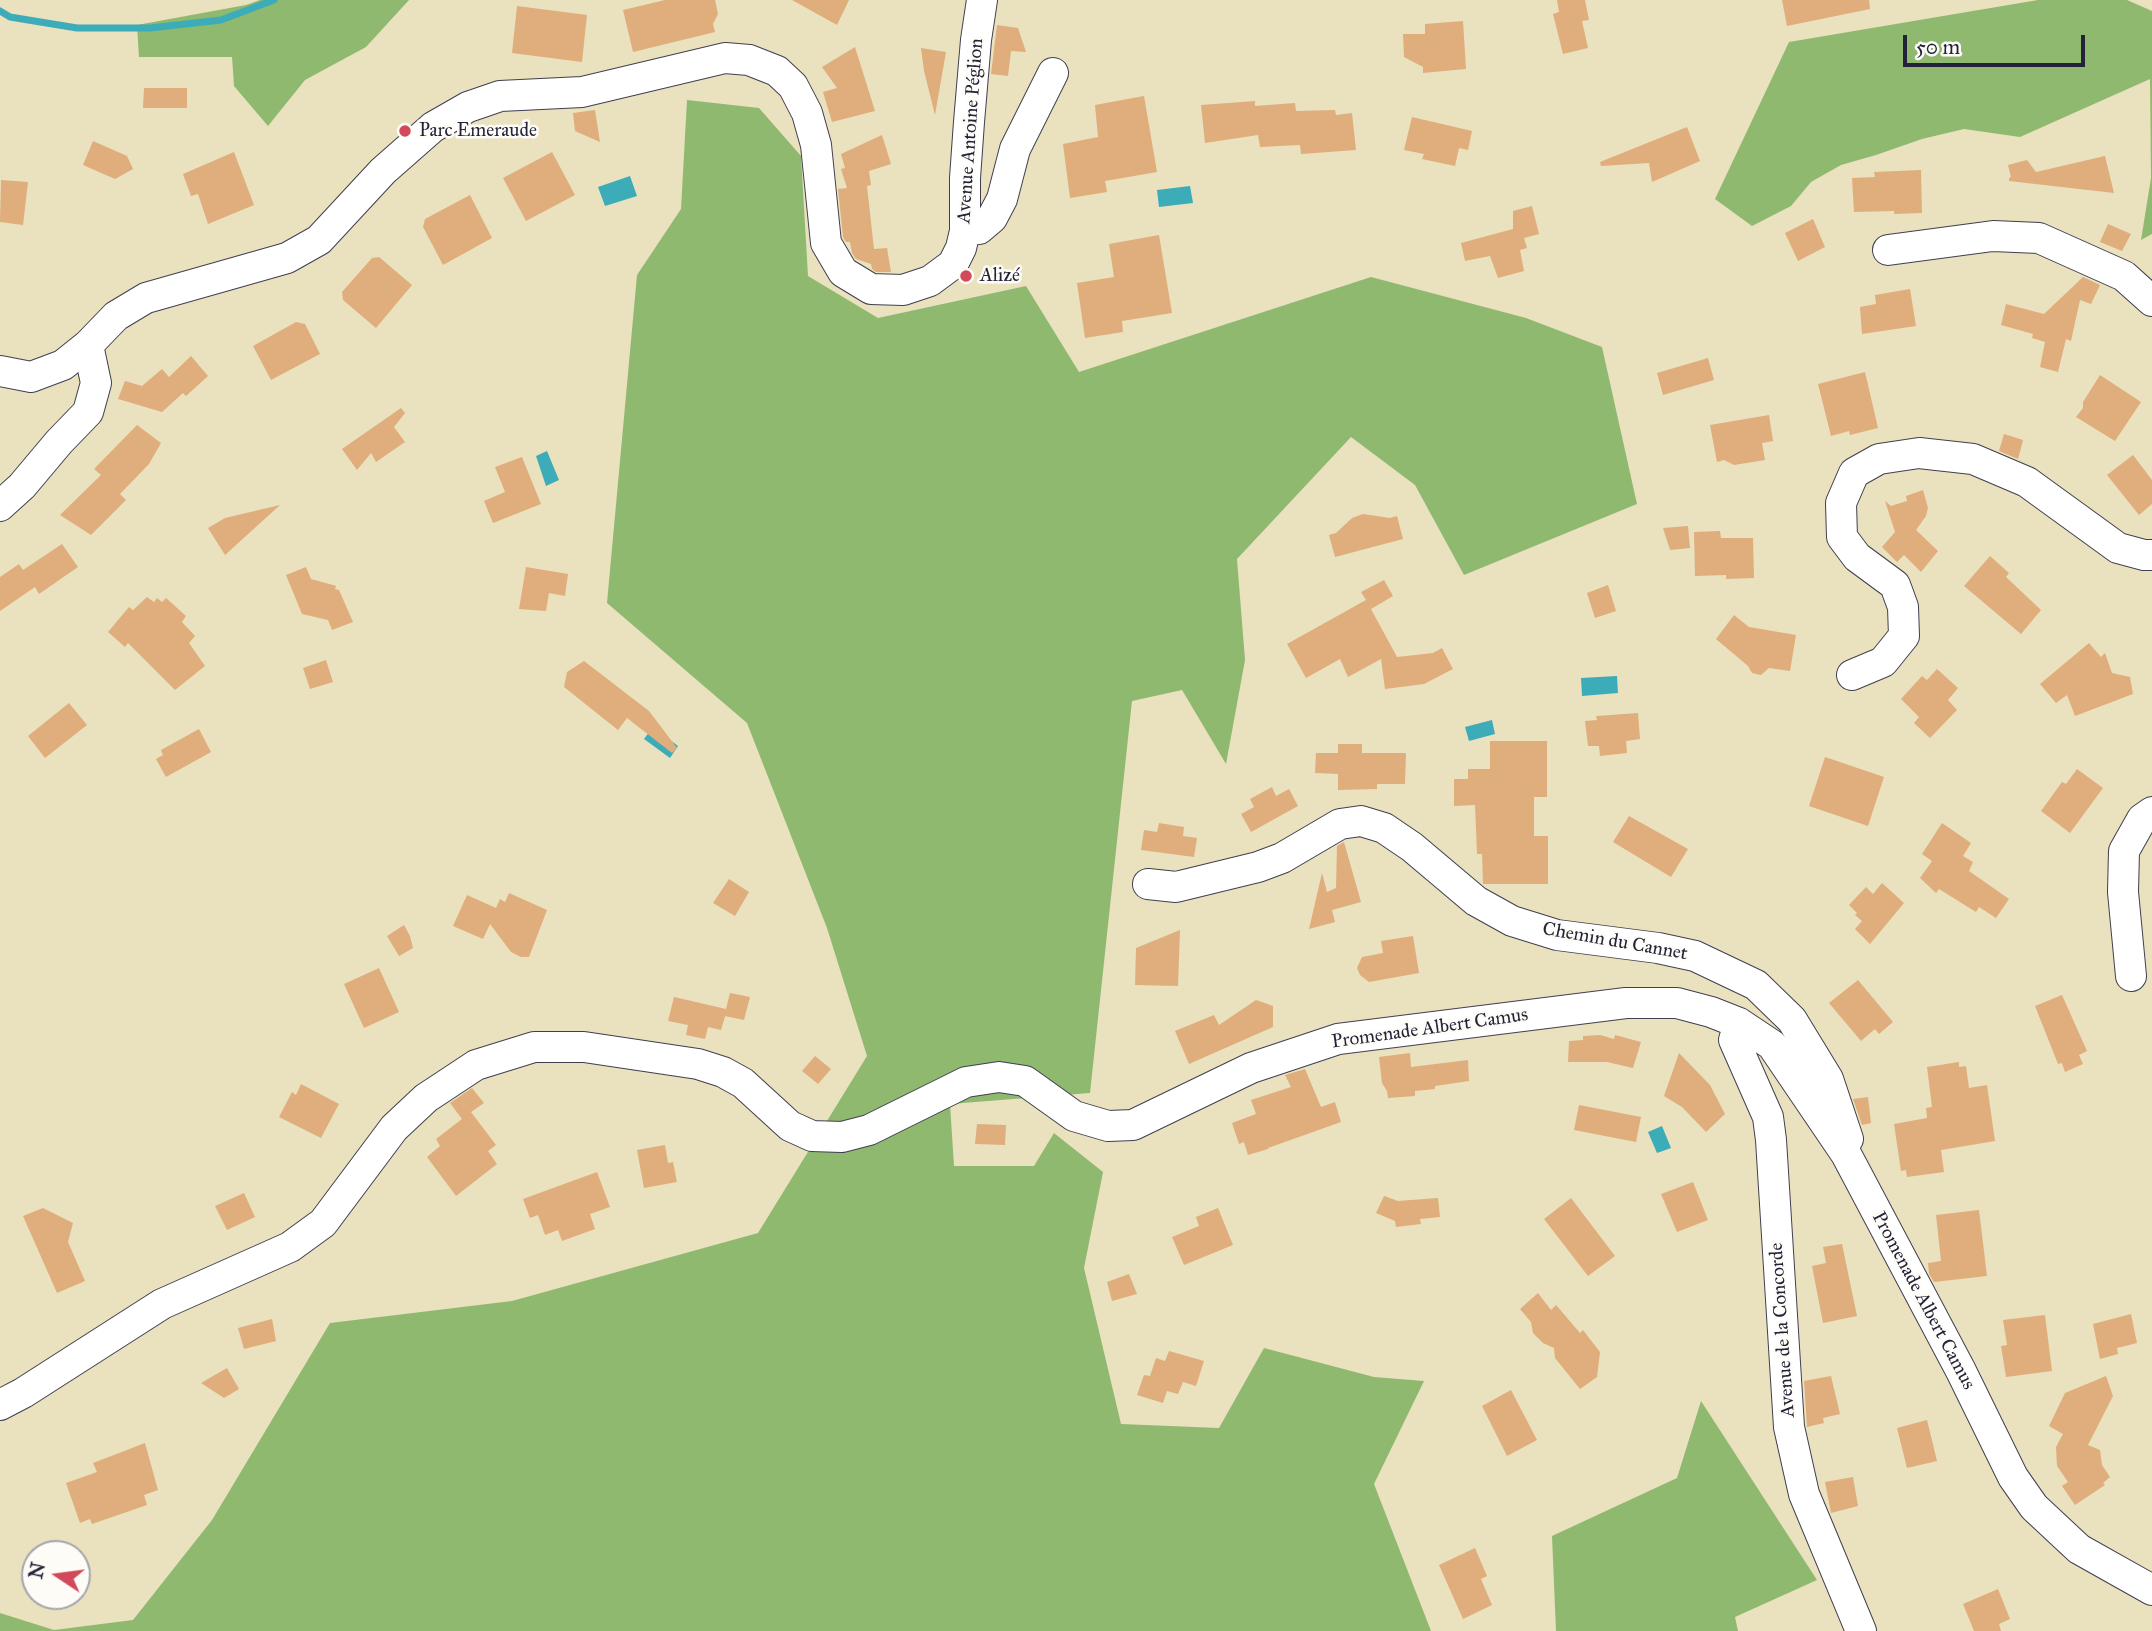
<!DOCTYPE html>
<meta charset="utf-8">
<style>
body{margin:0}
#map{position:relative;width:2152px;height:1631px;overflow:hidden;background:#eae1bf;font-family:"IM FELL Great Primer",serif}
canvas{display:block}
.north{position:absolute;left:21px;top:1540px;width:70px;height:70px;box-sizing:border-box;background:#fdfcf7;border:2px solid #a5a5ac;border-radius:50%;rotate:283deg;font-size:19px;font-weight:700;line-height:28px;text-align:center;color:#22223b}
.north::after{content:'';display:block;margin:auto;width:24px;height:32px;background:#d1495b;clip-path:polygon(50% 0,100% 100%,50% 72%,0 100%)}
.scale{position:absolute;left:1903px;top:35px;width:182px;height:32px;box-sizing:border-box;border:4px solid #22223b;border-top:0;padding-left:9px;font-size:21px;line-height:24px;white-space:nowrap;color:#22223b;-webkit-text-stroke:5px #fdfcf7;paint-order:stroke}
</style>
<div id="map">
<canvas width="2152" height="1631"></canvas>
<div class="north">N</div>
<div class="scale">50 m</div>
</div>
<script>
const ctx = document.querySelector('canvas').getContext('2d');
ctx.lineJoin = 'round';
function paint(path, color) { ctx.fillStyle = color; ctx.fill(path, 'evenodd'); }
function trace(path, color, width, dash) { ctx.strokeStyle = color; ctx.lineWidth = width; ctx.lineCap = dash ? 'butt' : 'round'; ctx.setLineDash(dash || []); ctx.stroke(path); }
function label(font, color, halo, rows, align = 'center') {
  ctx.font = font + ' "IM FELL Great Primer",serif'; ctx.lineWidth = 5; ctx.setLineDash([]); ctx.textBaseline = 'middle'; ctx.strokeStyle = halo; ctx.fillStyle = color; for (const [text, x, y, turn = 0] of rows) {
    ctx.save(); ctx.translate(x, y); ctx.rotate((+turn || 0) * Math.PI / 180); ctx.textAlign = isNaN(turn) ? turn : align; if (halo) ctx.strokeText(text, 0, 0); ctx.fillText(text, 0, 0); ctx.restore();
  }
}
paint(new Path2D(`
 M 260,0 L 409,0 L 366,47 L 305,80 L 268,126 L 234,86 L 232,57 L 139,57 L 137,25 L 246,5 Z
 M 2038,0 L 2127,0 L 2152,11 L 2152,234 L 2141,240 L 2151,178 L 2150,79 L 2020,137 L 1964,129 L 1922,139 L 1876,155 L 1841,165 L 1811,182 L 1791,206 L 1752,226 L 1715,199 L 1789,42 Z
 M 687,100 L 759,108 L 801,156 L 808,276 L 878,318 L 1026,286 L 1079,372 L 1371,277 L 1526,318 L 1602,347 L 1637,504 L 1464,575 L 1415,485 L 1351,437 L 1237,559 L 1245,660 L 1226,764 L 1182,690 L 1132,701 L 1090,1093 L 950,1104 L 954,1166 L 1034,1166 L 1054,1133 L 1103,1172 L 1084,1268 L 1121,1424 L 1219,1428 L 1264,1348 L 1374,1377 L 1424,1381 L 1374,1484 L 1431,1631 L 0,1631 L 0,1613 L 54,1630 L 133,1620 L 212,1520 L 330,1323 L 512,1301 L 758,1233 L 867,1056 L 827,928 L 747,723 L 607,603 L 637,275 L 681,209 Z
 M 1701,1401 L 1817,1580 L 1735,1617 L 1738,1631 L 1556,1631 L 1552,1536 L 1677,1478 Z`), '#90b970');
paint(new Path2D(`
 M 630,176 L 637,196 L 605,206 L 598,187 Z
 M 1190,186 L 1193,203 L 1159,207 L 1157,190 Z
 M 547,451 L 559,480 L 546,486 L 536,456 Z
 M 1617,676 L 1618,693 L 1582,696 L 1581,678 Z
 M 1492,720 L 1495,734 L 1469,741 L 1465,727 Z
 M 653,727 L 678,746 L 670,758 L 644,739 Z
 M 1662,1126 L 1671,1148 L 1657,1153 L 1648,1132 Z`), '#3cacb8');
trace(new Path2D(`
 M 0,11 L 10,17 L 77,28 L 150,28 L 221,20 L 274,0`), '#3cacb8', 7);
paint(new Path2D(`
 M 665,0 L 715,0 L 718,14 L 713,24 L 715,32 L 633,52 L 623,10 Z
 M 792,0 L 849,0 L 837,25 Z
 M 1557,0 L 1585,0 L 1589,20 L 1582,21 L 1588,48 L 1563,54 L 1553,14 L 1559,12 Z
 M 1782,0 L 1869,0 L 1870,9 L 1787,26 Z
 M 517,6 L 587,15 L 582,62 L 512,53 Z
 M 1463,21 L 1466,69 L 1423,73 L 1423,67 L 1404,57 L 1403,34 L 1425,34 L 1425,24 Z
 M 997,25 L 1018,28 L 1026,52 L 1011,51 L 1008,76 L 991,74 Z
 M 855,47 L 875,111 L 832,122 L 823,92 L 837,88 L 822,67 Z
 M 921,48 L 946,52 L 935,115 L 924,71 Z
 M 144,88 L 187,88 L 187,108 L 143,108 Z
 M 1144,96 L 1157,172 L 1105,181 L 1107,192 L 1070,198 L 1063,144 L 1098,137 L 1095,105 Z
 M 1255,101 L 1255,106 L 1295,103 L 1296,111 L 1335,110 L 1336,115 L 1352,113 L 1356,150 L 1301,154 L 1300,145 L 1260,147 L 1258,135 L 1205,143 L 1201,105 Z
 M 595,110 L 600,142 L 575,131 L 573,113 Z
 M 1412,117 L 1472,131 L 1468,150 L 1459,148 L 1455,166 L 1422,159 L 1424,154 L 1404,150 Z
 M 1687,127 L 1700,161 L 1652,182 L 1649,163 L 1601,166 L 1600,162 Z
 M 882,135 L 891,164 L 869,171 L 871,185 L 867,186 L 874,249 L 887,248 L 891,272 L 876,272 L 872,269 L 871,264 L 856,259 L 852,253 L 850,242 L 846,242 L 843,237 L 838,189 L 847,188 L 841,169 L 845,168 L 841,154 Z
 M 93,141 L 127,156 L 133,169 L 115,179 L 83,165 Z
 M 234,152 L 254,205 L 208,224 L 198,194 L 191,196 L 183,174 Z
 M 552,152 L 575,195 L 526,221 L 503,178 Z
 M 2105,156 L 2114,193 L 2009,181 L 2009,178 L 2011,177 L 2008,165 L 2027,160 L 2036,172 Z
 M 1921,170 L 1922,213 L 1894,214 L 1894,211 L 1854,212 L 1852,178 L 1875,177 L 1874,172 Z
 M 1,180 L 28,182 L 23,225 L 0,222 Z
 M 470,195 L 492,238 L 443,265 L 423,227 L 425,219 Z
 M 1532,206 L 1539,234 L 1524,238 L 1527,248 L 1520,250 L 1524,271 L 1498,278 L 1490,256 L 1465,261 L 1461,243 L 1513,229 L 1513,211 Z
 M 1813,219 L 1825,247 L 1798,261 L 1785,233 Z
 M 2108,224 L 2131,234 L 2122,251 L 2100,242 Z
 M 1159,235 L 1172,313 L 1122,321 L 1123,332 L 1085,338 L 1077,283 L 1114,277 L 1109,244 Z
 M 379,257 L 412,285 L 376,328 L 343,300 L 342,292 L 372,258 Z
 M 2083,277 L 2100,285 L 2091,304 L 2080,300 L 2071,341 L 2066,339 L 2058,372 L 2040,367 L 2045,342 L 2032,338 L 2033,334 L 2001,325 L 2006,304 L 2044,314 Z
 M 1910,289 L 1916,326 L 1862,334 L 1860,307 L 1876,304 L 1875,295 Z
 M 296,322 L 305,324 L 320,354 L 271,380 L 253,346 Z
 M 191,356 L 208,376 L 186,396 L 183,393 L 162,412 L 118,399 L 125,381 L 142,386 L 162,369 L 169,377 Z
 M 1708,358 L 1714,380 L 1663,395 L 1657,373 Z
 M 1865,372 L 1878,428 L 1850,435 L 1849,431 L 1831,436 L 1818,384 Z
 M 2100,375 L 2141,402 L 2115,441 L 2076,417 L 2083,408 L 2083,402 Z
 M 401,408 L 405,413 L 394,427 L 405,442 L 376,462 L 371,453 L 357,470 L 342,449 Z
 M 1769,415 L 1773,441 L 1762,443 L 1765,460 L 1734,465 L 1724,460 L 1717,462 L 1710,425 Z
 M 137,425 L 161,443 L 149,464 L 120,494 L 126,500 L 91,535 L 60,515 L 101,475 L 94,469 Z
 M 2004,434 L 2023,440 L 2018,459 L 1999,451 Z
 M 2133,455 L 2152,480 L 2152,504 L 2139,515 L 2107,475 Z
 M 522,457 L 541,504 L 493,523 L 484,501 L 505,492 L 495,467 Z
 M 1923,490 L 1928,508 L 1926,516 L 1916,530 L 1938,551 L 1921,572 L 1904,555 L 1897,562 L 1882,547 L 1895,532 L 1885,501 L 1891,506 L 1907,501 L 1906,496 Z
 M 280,505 L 225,555 L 208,528 L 225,518 Z
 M 1363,514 L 1390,518 L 1397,516 L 1403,539 L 1335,557 L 1329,535 L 1336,533 L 1352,518 Z
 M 1688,526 L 1690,548 L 1670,550 L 1663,528 Z
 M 1720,531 L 1721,538 L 1753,538 L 1754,578 L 1726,579 L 1726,575 L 1695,576 L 1694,532 Z
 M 62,544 L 78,567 L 39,594 L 35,587 L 0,611 L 0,577 L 19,564 L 23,570 Z
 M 1990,556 L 2009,573 L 2006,577 L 2041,610 L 2021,634 L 1964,586 Z
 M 306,567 L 311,579 L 333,585 L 336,586 L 335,589 L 339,590 L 353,622 L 332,630 L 328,620 L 302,614 L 286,575 Z
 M 526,567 L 568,574 L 565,596 L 549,593 L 546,611 L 519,609 Z
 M 1384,580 L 1393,596 L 1371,609 L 1397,657 L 1433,653 L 1442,648 L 1453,669 L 1424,684 L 1385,689 L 1381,659 L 1348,677 L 1340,659 L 1306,678 L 1287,644 L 1366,600 L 1361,592 Z
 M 1608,585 L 1616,611 L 1595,618 L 1587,593 Z
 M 147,597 L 154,602 L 157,598 L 162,602 L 166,598 L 186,616 L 182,622 L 195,636 L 189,643 L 205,666 L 175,690 L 128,643 L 125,647 L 108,632 L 129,607 L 133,610 Z
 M 1734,615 L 1749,627 L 1796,635 L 1790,671 L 1769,668 L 1761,675 L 1752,673 L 1748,666 L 1716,639 Z
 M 2089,643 L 2101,657 L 2105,653 L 2112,673 L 2130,677 L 2133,694 L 2075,716 L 2067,695 L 2056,703 L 2040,684 Z
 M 326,660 L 333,682 L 310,689 L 303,668 Z
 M 584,661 L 649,711 L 677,748 L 672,753 L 627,718 L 618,730 L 564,687 L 567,672 Z
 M 1937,669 L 1958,688 L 1948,700 L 1957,710 L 1930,738 L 1914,723 L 1919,717 L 1901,699 L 1922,676 L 1927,680 Z
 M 69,703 L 87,725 L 45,758 L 28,736 Z
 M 1638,713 L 1640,739 L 1626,741 L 1627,753 L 1600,756 L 1599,746 L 1588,746 L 1585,721 L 1597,720 L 1596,716 Z
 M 199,729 L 211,752 L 166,777 L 156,759 L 163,755 L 161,750 Z
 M 1490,741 L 1547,741 L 1547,797 L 1534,797 L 1534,836 L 1548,836 L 1548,884 L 1483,884 L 1482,854 L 1477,854 L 1475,805 L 1454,806 L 1454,779 L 1468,779 L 1468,769 L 1490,769 Z
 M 1338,744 L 1362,744 L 1362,753 L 1406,753 L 1405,784 L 1377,784 L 1377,789 L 1338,790 L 1338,774 L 1315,773 L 1316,753 L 1338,753 Z
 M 1825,757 L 1884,777 L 1868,826 L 1809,806 Z
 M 2077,769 L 2103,788 L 2070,833 L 2041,811 L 2062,782 L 2066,784 Z
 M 1272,787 L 1276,796 L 1289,789 L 1298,806 L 1251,832 L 1241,814 L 1254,807 L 1250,799 Z
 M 1629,816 L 1688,849 L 1671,877 L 1613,842 Z
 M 1159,823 L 1184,827 L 1183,836 L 1197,838 L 1194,857 L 1141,850 L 1144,830 L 1157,832 Z
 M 1942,823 L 1971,843 L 1963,856 L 1973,862 L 1969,871 L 2009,899 L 1996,918 L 1979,907 L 1976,912 L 1939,889 L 1936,893 L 1920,878 L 1932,861 L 1922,854 Z
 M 1344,842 L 1361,902 L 1332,910 L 1335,922 L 1309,929 L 1322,873 L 1327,892 L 1336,888 L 1337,846 Z
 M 729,879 L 749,892 L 735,916 L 713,903 Z
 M 1882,883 L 1904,903 L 1870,944 L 1855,929 L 1862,921 L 1855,915 L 1857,913 L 1849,905 L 1866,887 L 1873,894 Z
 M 509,893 L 547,910 L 529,957 L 521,957 L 511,952 L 490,924 L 483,939 L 453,926 L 467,895 L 496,908 L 500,899 L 505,902 Z
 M 404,925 L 410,936 L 413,948 L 399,956 L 387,936 Z
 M 1180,930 L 1178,986 L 1135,985 L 1136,948 Z
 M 1413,936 L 1419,973 L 1369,982 L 1360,975 L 1357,968 L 1362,957 L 1383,953 L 1381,941 Z
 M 379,968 L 399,1012 L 364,1028 L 344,984 Z
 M 1858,980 L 1893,1022 L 1879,1034 L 1875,1029 L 1861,1041 L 1829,1003 Z
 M 730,993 L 750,997 L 744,1020 L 725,1016 L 726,1013 L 721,1030 L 708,1027 L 705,1039 L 686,1035 L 688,1025 L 668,1021 L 674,997 L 726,1009 Z
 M 2062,995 L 2087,1051 L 2079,1055 L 2083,1064 L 2065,1072 L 2062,1063 L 2058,1064 L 2035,1006 Z
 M 1256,1000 L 1273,1006 L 1273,1027 L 1189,1064 L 1175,1031 L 1214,1015 L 1219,1025 Z
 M 1600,1035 L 1614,1039 L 1615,1035 L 1641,1042 L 1633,1068 L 1607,1062 L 1568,1062 L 1569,1041 L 1583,1040 L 1583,1036 Z
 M 1410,1053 L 1411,1067 L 1468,1060 L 1469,1081 L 1435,1086 L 1435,1089 L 1415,1091 L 1415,1096 L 1388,1098 L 1387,1091 L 1382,1083 L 1379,1057 Z
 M 1679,1053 L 1710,1085 L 1725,1114 L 1706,1132 L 1682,1107 L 1664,1096 Z
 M 815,1056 L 831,1069 L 818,1084 L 802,1071 Z
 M 1959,1062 L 1959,1067 L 1966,1066 L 1969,1088 L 1987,1085 L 1995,1141 L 1941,1150 L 1944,1172 L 1907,1177 L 1906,1170 L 1901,1171 L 1894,1124 L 1927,1118 L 1926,1108 L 1932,1107 L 1927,1067 Z
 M 1305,1069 L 1321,1107 L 1335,1102 L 1341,1122 L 1268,1148 L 1268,1149 L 1248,1155 L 1244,1142 L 1239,1144 L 1232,1123 L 1256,1114 L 1251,1100 L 1291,1087 L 1285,1075 Z
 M 301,1084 L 339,1104 L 321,1138 L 279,1117 L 292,1092 L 296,1095 Z
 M 472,1088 L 484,1103 L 471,1112 L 496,1145 L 488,1151 L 497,1164 L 456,1196 L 427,1157 L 440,1146 L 436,1139 L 462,1119 L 450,1103 Z
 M 1868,1097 L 1871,1123 L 1862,1125 L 1853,1099 Z
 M 1579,1105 L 1641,1117 L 1636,1142 L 1574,1130 Z
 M 977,1124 L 1006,1125 L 1005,1145 L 975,1144 Z
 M 665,1145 L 668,1163 L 673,1162 L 677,1182 L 644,1188 L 637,1150 Z
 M 597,1172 L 610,1207 L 590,1214 L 595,1229 L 562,1241 L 558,1230 L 545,1235 L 538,1215 L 530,1218 L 523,1199 Z
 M 1693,1182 L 1708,1220 L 1677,1232 L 1661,1194 Z
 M 244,1193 L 255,1217 L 227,1230 L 215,1206 Z
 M 1384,1196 L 1398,1201 L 1438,1198 L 1440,1217 L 1420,1219 L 1421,1224 L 1396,1227 L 1395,1221 L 1376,1213 Z
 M 1571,1198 L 1615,1256 L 1588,1276 L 1544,1219 Z
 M 43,1208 L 73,1223 L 68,1242 L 85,1281 L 57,1293 L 23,1216 Z
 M 1218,1208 L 1233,1245 L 1184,1265 L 1172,1237 L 1199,1226 L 1196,1217 Z
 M 1979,1210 L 1987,1276 L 1934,1282 L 1929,1274 L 1928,1263 L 1941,1261 L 1936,1215 Z
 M 1842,1244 L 1857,1316 L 1823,1323 L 1812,1266 L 1826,1263 L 1823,1247 Z
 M 1129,1274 L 1137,1294 L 1112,1301 L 1107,1282 Z
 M 1538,1293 L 1551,1310 L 1556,1305 L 1580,1333 L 1583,1330 L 1600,1352 L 1597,1377 L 1580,1389 L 1555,1358 L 1554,1348 L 1543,1343 L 1533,1333 L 1531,1322 L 1520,1309 Z
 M 2131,1314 L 2137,1343 L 2117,1348 L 2118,1354 L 2100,1359 L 2093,1324 Z
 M 2045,1315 L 2052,1371 L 2006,1377 L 2001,1346 L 2007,1345 L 2003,1320 Z
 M 272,1319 L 276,1341 L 244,1349 L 238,1328 Z
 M 1169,1351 L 1204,1361 L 1196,1386 L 1183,1382 L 1178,1394 L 1167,1391 L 1163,1403 L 1137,1395 L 1144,1375 L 1150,1376 L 1156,1358 L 1165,1361 Z
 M 227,1368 L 239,1389 L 224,1398 L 201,1383 Z
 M 1831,1376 L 1840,1414 L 1823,1418 L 1824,1423 L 1807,1427 L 1804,1381 Z
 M 2106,1376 L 2113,1396 L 2088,1445 L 2100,1450 L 2102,1465 L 2110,1477 L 2103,1483 L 2105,1485 L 2075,1505 L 2062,1486 L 2068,1482 L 2057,1466 L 2056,1447 L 2063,1434 L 2049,1426 L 2065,1393 Z
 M 1511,1390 L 1537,1440 L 1507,1456 L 1482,1406 Z
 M 1927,1420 L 1937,1461 L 1907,1468 L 1897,1428 Z
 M 145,1443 L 158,1490 L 144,1495 L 147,1505 L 92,1524 L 90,1519 L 80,1523 L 66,1483 L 97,1472 L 93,1463 Z
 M 1853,1477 L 1858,1506 L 1831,1513 L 1825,1482 Z
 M 1475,1548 L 1487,1576 L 1481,1579 L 1492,1605 L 1463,1619 L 1439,1565 Z
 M 1998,1589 L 2010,1619 L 1999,1624 L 2001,1631 L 1974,1631 L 1963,1604 Z`), '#dfae7c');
const minor = new Path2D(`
 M 965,231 L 979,229 L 992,218 L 1002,199 L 1015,149 L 1053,73
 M 1888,250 L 1993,236 L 2039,238 L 2124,276 L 2152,301
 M 0,371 L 31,377 L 63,365 L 88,345 L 116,316 L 146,298 L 287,258 L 319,240 L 383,171 L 433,127 L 468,107 L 500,96 L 582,92 L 725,58 L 749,60 L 777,71 L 793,86 L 807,113 L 816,145 L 826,243 L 843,272 L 871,289 L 903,290 L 930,281 L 953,264 L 961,248 L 965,231 L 965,178 L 969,122 L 976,40 L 982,0
 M 0,506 L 22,486 L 59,442 L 88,412 L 96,383 L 88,345
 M 1852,675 L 1883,662 L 1904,636 L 1903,607 L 1895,585 L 1857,557 L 1842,537 L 1841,503 L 1854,473 L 1879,459 L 1919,453 L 1973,459 L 2027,482 L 2118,548 L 2144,555 L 2152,555
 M 1148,884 L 1176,887 L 1258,867 L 1282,858 L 1340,824 L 1361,821 L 1384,828 L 1412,847 L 1476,901 L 1512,921 L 1557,935 L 1658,948 L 1695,956 L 1756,985 L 1792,1020 L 1828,1079 L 1848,1139
 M 2131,976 L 2123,892 L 2124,851 L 2142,819 L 2152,812
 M 1739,1023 L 1734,1040 L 1768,1117 L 1771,1140 L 1789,1427 L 1804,1494 L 1861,1631
 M 0,1405 L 23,1393 L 162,1304 L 290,1247 L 323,1223 L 394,1128 L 426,1098 L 476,1065 L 534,1047 L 584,1047 L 698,1064 L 723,1072 L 743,1083 L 790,1126 L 812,1136 L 842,1137 L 869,1130 L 966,1082 L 999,1077 L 1025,1081 L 1074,1116 L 1108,1126 L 1133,1125 L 1251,1068 L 1338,1039 L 1626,1003 L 1677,1003 L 1711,1012 L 1739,1023 L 1772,1045 L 1846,1154 L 1961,1371 L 2013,1477 L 2034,1507 L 2079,1549 L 2152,1590`);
trace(minor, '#403f4f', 32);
trace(minor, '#fff', 30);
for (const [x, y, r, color] of [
 [405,131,7,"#d1495b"],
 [966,276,7,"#d1495b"]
]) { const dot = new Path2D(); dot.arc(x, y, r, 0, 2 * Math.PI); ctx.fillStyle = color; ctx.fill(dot); trace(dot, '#fdfcf7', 2.5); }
label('19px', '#22223b', '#fdfcf7', [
 ["Parc Emeraude",419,131],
 ["Alizé",980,276]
], 'left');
label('19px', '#22223b', '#fdfcf7', [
 ["Avenue Antoine Péglion",971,131,-86],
 ["Chemin du Cannet",1615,942,10],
 ["Promenade Albert Camus",1430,1029,-8],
 ["Promenade Albert Camus",1923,1301,62],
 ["Avenue de la Concorde",1783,1330,-94]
]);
</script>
